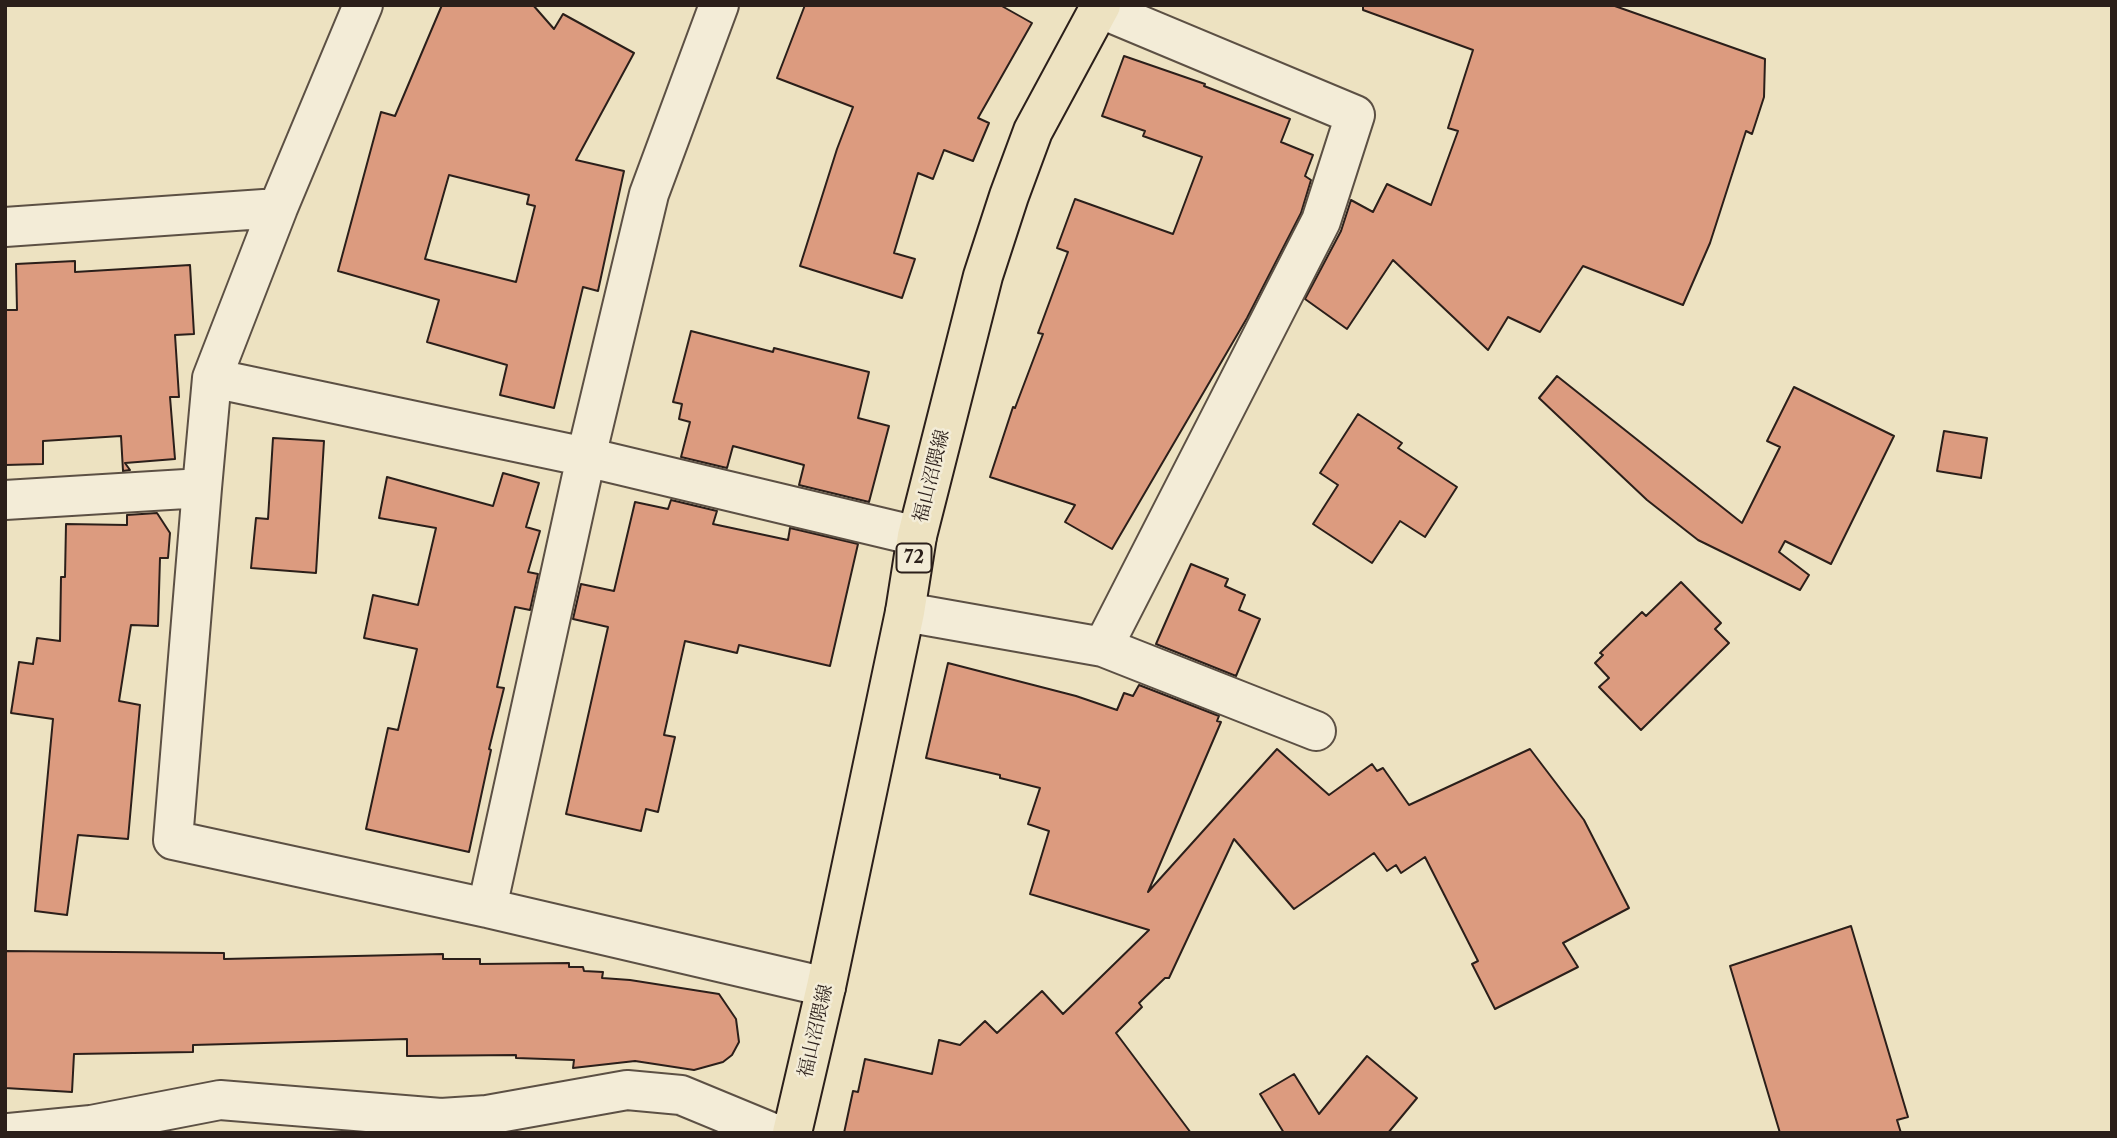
<!DOCTYPE html>
<meta charset="utf-8">
<style>
body{margin:0}
#map{position:relative;width:2117px;height:1138px;overflow:hidden;background:#ede2c1;font-family:"Libre Caslon Text",serif}
canvas{display:block}
.frame{position:absolute;inset:0;border:7px solid #2b1f1a;pointer-events:none}
</style>
<div id="map">
<canvas width="2117" height="1138"></canvas>
<div class="frame"></div>
</div>
<script>
const ctx = document.querySelector('canvas').getContext('2d');
ctx.lineJoin = 'round';
function paint(path, color) { ctx.fillStyle = color; ctx.fill(path, 'evenodd'); }
function trace(path, color, width, dash) { ctx.strokeStyle = color; ctx.lineWidth = width; ctx.lineCap = dash ? 'butt' : 'round'; ctx.setLineDash(dash || []); ctx.stroke(path); }
function label(font, color, halo, rows, align = 'center') {
  ctx.font = font + ' "Libre Caslon Text","Noto Serif JP",serif'; ctx.lineWidth = 5; ctx.setLineDash([]); ctx.textBaseline = 'middle'; ctx.strokeStyle = halo; ctx.fillStyle = color; for (const [text, x, y, turn = 0] of rows) {
    ctx.save(); ctx.translate(x, y); ctx.rotate((+turn || 0) * Math.PI / 180); ctx.textAlign = isNaN(turn) ? turn : align; if (halo) ctx.strokeText(text, 0, 0); ctx.fillText(text, 0, 0); ctx.restore();
  }
}
const building = new Path2D(`
 M 442,5 L 533,5 L 554,29 L 563,14 L 634,53 L 576,160 L 624,171 L 598,291 L 583,287 L 554,408 L 500,395 L 507,365 L 427,342 L 439,300 L 338,271 L 381,112 L 395,116 ZM 449,175 L 529,195 L 527,204 L 535,206 L 516,282 L 425,259 Z
 M 805,5 L 1000,5 L 1032,23 L 978,118 L 989,123 L 973,161 L 944,150 L 933,179 L 918,173 L 894,253 L 915,259 L 902,298 L 800,266 L 837,149 L 853,107 L 777,78 Z
 M 1363,5 L 1612,5 L 1765,59 L 1764,97 L 1752,134 L 1746,131 L 1710,243 L 1683,305 L 1583,266 L 1540,332 L 1508,317 L 1488,350 L 1393,260 L 1347,329 L 1305,299 L 1341,231 L 1351,200 L 1373,212 L 1387,184 L 1431,205 L 1458,131 L 1448,128 L 1473,50 L 1363,10 Z
 M 1124,56 L 1205,84 L 1204,86 L 1290,119 L 1281,142 L 1313,155 L 1305,176 L 1311,180 L 1301,213 L 1247,318 L 1112,549 L 1065,522 L 1075,505 L 990,477 L 1013,407 L 1015,408 L 1043,334 L 1038,333 L 1068,252 L 1057,248 L 1075,199 L 1173,234 L 1202,157 L 1143,136 L 1145,131 L 1102,116 Z
 M 75,261 L 75,272 L 190,265 L 194,334 L 175,335 L 179,397 L 170,397 L 175,459 L 125,463 L 130,470 L 123,471 L 121,436 L 43,441 L 43,464 L 5,465 L 5,310 L 17,310 L 16,264 Z
 M 691,331 L 773,352 L 774,348 L 869,372 L 858,418 L 889,426 L 869,502 L 799,485 L 804,465 L 733,446 L 727,468 L 681,457 L 690,422 L 679,419 L 682,404 L 673,402 Z
 M 1557,376 L 1742,523 L 1780,447 L 1767,441 L 1794,387 L 1894,436 L 1831,564 L 1785,541 L 1779,552 L 1809,575 L 1800,590 L 1698,540 L 1647,500 L 1539,398 Z
 M 1358,414 L 1402,443 L 1398,448 L 1457,487 L 1425,537 L 1400,521 L 1372,563 L 1313,524 L 1338,485 L 1320,473 Z
 M 1944,431 L 1987,438 L 1981,478 L 1937,471 Z
 M 273,438 L 324,441 L 316,573 L 251,568 L 256,518 L 268,519 Z
 M 503,473 L 539,483 L 526,527 L 540,531 L 528,572 L 538,574 L 530,610 L 515,607 L 497,687 L 504,688 L 489,749 L 491,750 L 469,852 L 366,829 L 388,728 L 398,730 L 417,649 L 364,638 L 373,595 L 418,605 L 436,528 L 379,518 L 387,477 L 493,506 Z
 M 671,500 L 717,511 L 713,524 L 788,540 L 790,528 L 858,544 L 830,666 L 739,645 L 737,653 L 685,641 L 664,735 L 675,737 L 658,812 L 646,809 L 641,831 L 566,814 L 608,627 L 573,619 L 581,584 L 614,591 L 635,502 L 668,509 Z
 M 157,513 L 170,533 L 168,558 L 160,558 L 158,626 L 131,625 L 119,701 L 140,705 L 128,839 L 78,835 L 67,915 L 35,911 L 53,719 L 11,713 L 19,662 L 33,664 L 37,638 L 60,641 L 61,577 L 65,577 L 66,524 L 127,525 L 127,515 Z
 M 1191,564 L 1228,579 L 1225,586 L 1245,595 L 1239,610 L 1260,619 L 1236,676 L 1156,644 Z
 M 1681,582 L 1721,623 L 1715,629 L 1729,643 L 1641,730 L 1599,687 L 1609,678 L 1595,663 L 1603,655 L 1600,653 L 1642,612 L 1646,616 Z
 M 948,663 L 1076,696 L 1117,710 L 1124,693 L 1133,696 L 1139,685 L 1219,716 L 1217,721 L 1221,722 L 1148,892 L 1277,749 L 1329,795 L 1372,764 L 1377,771 L 1383,768 L 1409,805 L 1530,749 L 1584,820 L 1629,908 L 1563,943 L 1578,967 L 1495,1009 L 1472,964 L 1478,961 L 1425,857 L 1401,873 L 1396,865 L 1387,871 L 1374,853 L 1294,909 L 1234,839 L 1169,978 L 1165,978 L 1139,1003 L 1142,1007 L 1116,1033 L 1191,1133 L 844,1133 L 853,1091 L 858,1092 L 865,1059 L 932,1074 L 939,1040 L 960,1045 L 985,1021 L 997,1033 L 1042,991 L 1063,1014 L 1149,930 L 1030,894 L 1049,831 L 1028,824 L 1040,788 L 1000,778 L 1000,775 L 926,758 Z
 M 1851,926 L 1908,1117 L 1897,1120 L 1901,1133 L 1780,1133 L 1730,966 Z
 M 5,951 L 224,953 L 224,959 L 443,954 L 443,959 L 480,959 L 480,964 L 569,963 L 569,967 L 583,967 L 584,971 L 603,972 L 602,978 L 630,980 L 719,994 L 736,1019 L 739,1042 L 732,1055 L 723,1062 L 694,1070 L 635,1061 L 573,1068 L 574,1060 L 516,1058 L 516,1055 L 407,1056 L 407,1039 L 193,1045 L 193,1052 L 74,1054 L 72,1092 L 5,1088 Z
 M 1367,1056 L 1417,1098 L 1388,1133 L 1284,1133 L 1260,1094 L 1294,1074 L 1319,1114 Z`);
paint(building, '#dc9b7f');
trace(building, '#2b1f1a', 2);
const street = new Path2D(`
 M 363,5 L 278,208 L 212,378 L 202,488 L 173,840 L 487,908 L 826,987
 M 1099,8 L 1355,115 L 1321,221 L 1103,647
 M 5,227 L 278,208
 M 212,378 L 586,457 L 917,536
 M 5,500 L 202,488
 M 905,612 L 1103,647 L 1316,731
 M 487,908 L 586,457 L 649,194 L 719,5
 M 9,1133 L 91,1125 L 220,1100 L 441,1118 L 487,1115 L 627,1090 L 681,1095 L 773,1133`);
const primary = new Path2D(`
 M 792,1133 L 826,987 L 905,612 L 917,536 L 983,276 L 1009,196 L 1033,131 L 1101,5`);
trace(street, '#5c5044', 42);
trace(primary, '#2b1f1a', 42);
trace(street, '#f3ecd7', 38);
trace(primary, '#ede2c1', 38);
for (const [x, y, w] of [
 [914,558,35]
]) { const box = new Path2D(); box.roundRect(x - w / 2, y - 14.5, w, 29, 5); ctx.fillStyle = '#f3ecd7'; ctx.fill(box); trace(box, '#2b1f1a', 2); }
label('bold 18px', '#2b1f1a', null, [
 ["72",914,558]
]);
label('19px', '#2b1f1a', '#f3ecd7', [
 ["福山沼隈線",932,476,-76],
 ["福山沼隈線",816,1031,-77]
]);
</script>
